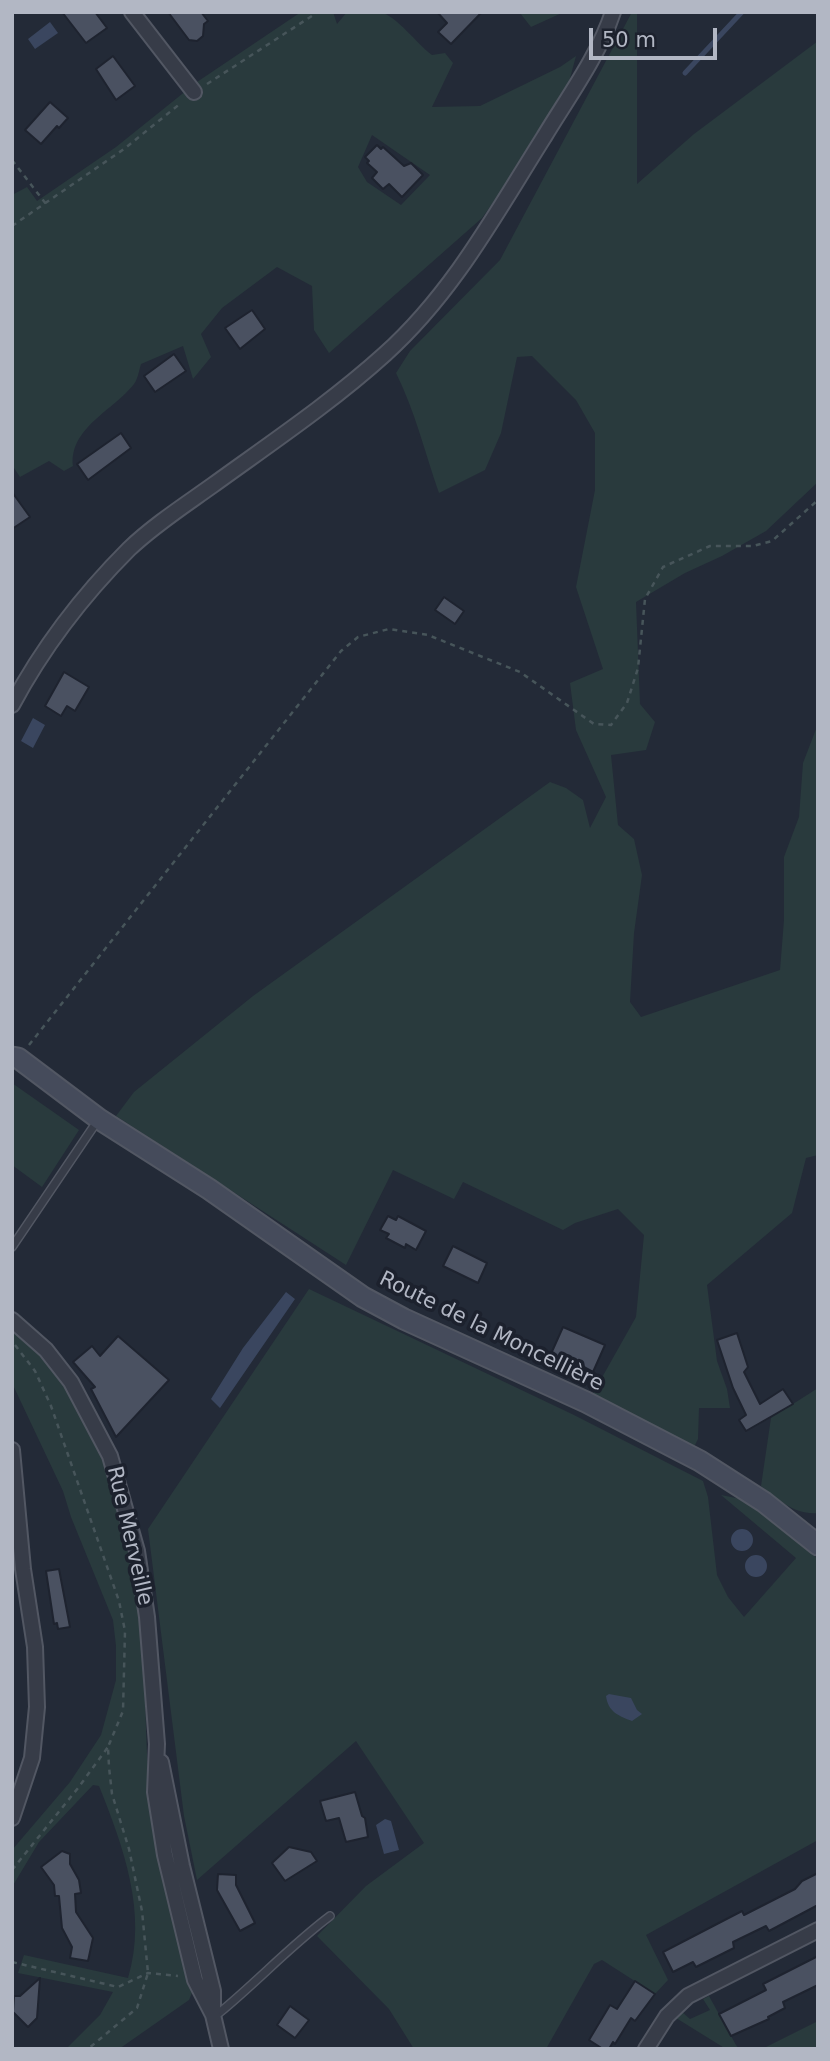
<!DOCTYPE html>
<meta charset="utf-8">
<style>
body{margin:0}
#map{position:relative;width:830px;height:2061px;overflow:hidden;background:#232a37;font-family:"DejaVu Sans",sans-serif}
canvas{display:block}
.frame{position:absolute;inset:0;border:14px solid #b2b7c4;pointer-events:none}
.scale{position:absolute;left:589px;top:28px;width:128px;height:32px;box-sizing:border-box;border:4px solid #b2b7c4;border-top:0;padding-left:9px;font-size:21px;line-height:24px;white-space:nowrap;color:#b2b7c4;-webkit-text-stroke:5px #1c212d;paint-order:stroke}
</style>
<div id="map">
<canvas width="830" height="2061"></canvas>
<div class="frame"></div>
<div class="scale">50 m</div>
</div>
<script>
const ctx = document.querySelector('canvas').getContext('2d');
ctx.lineJoin = 'round';
function paint(path, color) { ctx.fillStyle = color; ctx.fill(path, 'evenodd'); }
function trace(path, color, width, dash) { ctx.strokeStyle = color; ctx.lineWidth = width; ctx.lineCap = dash ? 'butt' : 'round'; ctx.setLineDash(dash || []); ctx.stroke(path); }
function label(font, color, halo, rows, align = 'center') {
  ctx.font = font + ' "DejaVu Sans",sans-serif'; ctx.lineWidth = 7; ctx.setLineDash([]); ctx.textBaseline = 'middle'; ctx.strokeStyle = halo; ctx.fillStyle = color; for (const [text, x, y, turn = 0] of rows) {
    ctx.save(); ctx.translate(x, y); ctx.rotate((+turn || 0) * Math.PI / 180); ctx.textAlign = isNaN(turn) ? turn : align; if (halo) ctx.strokeText(text, 0, 0); ctx.fillText(text, 0, 0); ctx.restore();
  }
}
paint(new Path2D(`
 M 301,12 L 333,12 L 337,24 L 347,12 C 357,12 370,10 380,12 C 397,16 417,44 432,55 L 445,53 L 453,63 L 432,107 L 480,106 L 560,67 L 576,56 L 569,82 L 517,169 L 482,218 L 329,353 L 314,330 L 312,286 L 277,267 L 222,308 L 201,334 L 211,357 L 193,379 L 183,346 L 141,364 C 139,370 138,379 134,384 C 114,410 69,428 73,466 L 64,471 L 49,461 L 20,477 L 12,465 L 12,195 L 27,187 L 37,201 L 116,147 L 197,82 ZM 372,135 L 430,175 L 401,205 L 367,182 L 358,167 Z
 M 511,12 L 564,12 L 531,27 L 520,13 Z
 M 632,12 L 637,12 L 637,184 L 694,134 L 818,41 L 818,482 L 766,531 L 722,556 L 685,573 L 636,602 L 640,704 L 655,722 L 646,750 L 611,755 L 618,825 L 634,839 L 642,875 L 634,933 L 630,1002 L 641,1017 L 780,970 L 784,920 L 784,857 L 799,817 L 803,763 L 818,724 L 818,1155 L 806,1158 L 792,1213 L 707,1285 L 717,1361 L 727,1389 L 730,1408 L 699,1408 L 698,1439 L 694,1447 L 591,1397 L 636,1317 L 644,1235 L 618,1209 L 575,1223 L 563,1230 L 463,1182 L 454,1199 L 393,1170 L 346,1265 L 116,1116 L 134,1092 L 253,996 L 550,782 L 566,788 L 583,800 L 590,828 L 606,797 L 576,730 L 570,683 L 603,669 L 576,587 L 595,490 L 595,433 L 576,400 L 532,356 L 517,357 L 501,433 L 485,470 L 439,493 C 425,453 415,411 396,373 L 410,351 L 500,260 Z
 M 12,1083 L 79,1130 L 42,1187 L 12,1165 Z
 M 309,1289 L 574,1415 L 703,1481 L 708,1497 L 717,1575 L 728,1597 L 744,1617 L 796,1558 L 721,1495 L 746,1500 L 818,1559 L 818,1840 L 646,1935 L 668,1980 L 655,1994 L 602,1960 L 594,1964 L 546,2049 L 414,2049 L 389,2009 L 317,1936 L 366,1886 L 424,1843 L 356,1741 L 197,1880 L 184,1816 L 148,1529 Z
 M 12,1327 C 33,1347 54,1366 68,1391 C 111,1461 133,1546 141,1627 C 147,1682 144,1738 150,1792 C 158,1859 173,1924 194,1988 L 189,2000 L 119,2049 L 66,2049 L 100,2015 L 113,1992 L 18,1973 L 24,1955 L 128,1978 C 148,1913 123,1846 99,1786 L 93,1785 L 39,1842 L 12,1887 L 12,1850 L 70,1782 L 101,1735 L 116,1680 L 116,1646 L 113,1620 L 71,1517 L 63,1491 L 12,1383 Z
 M 818,1388 L 818,1513 C 794,1515 779,1500 761,1486 L 771,1418 Z
 M 709,1996 L 736,2045 L 739,2049 L 726,2049 L 676,2018 L 681,2011 L 690,2019 L 710,2010 L 703,1999 Z
 M 818,2021 L 818,2049 L 762,2049 Z`), '#293a3d');
paint(new Path2D(`
 M 50,22 L 58,33 L 35,49 L 28,39 Z
 M 33,718 L 45,725 L 33,748 L 21,741 Z
 M 286,1292 L 295,1299 L 220,1408 L 211,1399 L 243,1348 Z
 M731 1540a11 11 0 1 1 22 0a11 11 0 1 1-22 0Z
 M745 1566a11 11 0 1 1 22 0a11 11 0 1 1-22 0Z
 M 609,1694 L 631,1698 L 637,1710 L 642,1714 L 632,1721 C 619,1716 608,1712 606,1696 Z
 M 385,1819 L 391,1821 L 399,1850 L 384,1854 L 376,1825 Z`), '#3a465f');
trace(new Path2D(`
 M 685,73 L 742,12`), '#3a465f', 5);
const building = new Path2D(`
 M 62,12 L 95,12 L 107,28 L 86,43 Z
 M 168,12 L 201,12 L 208,21 L 204,24 L 203,36 L 197,41 L 189,40 Z
 M 437,12 L 482,12 L 451,44 L 438,32 L 447,23 Z
 M 113,56 L 135,86 L 116,100 L 96,69 Z
 M 50,102 L 68,118 L 59,128 L 57,126 L 41,144 L 25,130 Z
 M 377,145 L 381,149 L 383,147 L 404,166 L 411,163 L 423,175 L 402,197 L 389,184 L 383,189 L 372,178 L 377,172 L 367,163 L 369,161 L 365,157 Z
 M 252,310 L 265,329 L 240,349 L 225,328 Z
 M 174,354 L 186,371 L 155,392 L 144,376 Z
 M 121,433 L 131,448 L 88,480 L 77,464 Z
 M 12,492 L 30,517 L 12,529 Z
 M 444,597 L 464,611 L 455,624 L 435,610 Z
 M 64,672 L 89,687 L 75,711 L 67,706 L 61,716 L 45,706 Z
 M 388,1216 L 396,1220 L 398,1216 L 426,1231 L 416,1250 L 406,1244 L 405,1248 L 386,1238 L 389,1234 L 380,1230 Z
 M 453,1246 L 487,1263 L 478,1283 L 443,1266 Z
 M 563,1327 L 605,1345 L 593,1372 L 582,1366 L 581,1370 L 550,1356 Z
 M 737,1333 L 748,1367 L 744,1372 L 760,1404 L 783,1389 L 793,1404 L 746,1431 L 739,1420 L 746,1415 L 733,1388 L 717,1340 Z
 M 118,1336 L 169,1380 L 116,1437 L 91,1389 L 95,1387 L 73,1362 L 92,1346 L 100,1356 Z
 M 59,1569 L 70,1627 L 58,1629 L 57,1623 L 54,1624 L 46,1571 Z
 M 355,1792 L 362,1816 L 365,1818 L 368,1837 L 346,1842 L 339,1818 L 326,1821 L 320,1801 Z
 M 289,1847 L 311,1852 L 317,1861 L 285,1881 L 272,1863 Z
 M 62,1851 L 70,1854 L 70,1864 L 79,1880 L 81,1893 L 75,1894 L 76,1912 L 93,1938 L 88,1961 L 70,1958 L 72,1947 L 62,1928 L 59,1896 L 55,1896 L 54,1885 L 41,1867 Z
 M 818,1873 L 818,1905 L 769,1931 L 766,1926 L 733,1942 L 734,1948 L 696,1967 L 693,1962 L 673,1972 L 663,1952 L 742,1911 L 744,1915 L 795,1889 L 802,1881 Z
 M 218,1874 L 236,1875 L 236,1885 L 255,1923 L 240,1931 L 217,1890 Z
 M 818,1956 L 818,1985 L 783,2002 L 785,2008 L 768,2017 L 769,2019 L 731,2036 L 719,2014 L 766,1990 L 763,1984 Z
 M 40,1978 L 37,2018 L 28,2027 L 13,2012 L 14,1996 L 20,1996 Z
 M 635,1981 L 655,1994 L 635,2021 L 631,2018 L 615,2044 L 613,2042 L 609,2049 L 603,2049 L 589,2040 L 610,2005 L 617,2009 Z
 M 290,2006 L 309,2020 L 295,2038 L 277,2025 Z`);
paint(building, '#4a5161');
trace(building, '#1e232f', 2);
const lane = new Path2D(`
 M 12,1247 L 98,1120
 M 214,2014 L 219,2013 C 257,1982 290,1946 330,1916`);
const street = new Path2D(`
 M 132,12 L 194,92
 M 12,705 C 43,647 83,595 129,549 C 154,525 185,505 213,485 C 271,443 332,402 385,354 C 453,293 496,213 544,137 C 568,97 598,57 613,12
 M 12,1320 L 46,1350 L 71,1382 L 110,1456 L 137,1551 L 147,1617 L 157,1744 L 155,1792 L 165,1855 L 195,1980 L 213,2015 L 221,2049
 M 12,1450 L 23,1569 L 35,1647 L 37,1707 L 32,1758 L 12,1818
 M 161,1762 L 182,1866 L 213,1991 L 213,2012
 M 646,2049 L 667,2016 L 688,1996 L 818,1930`);
const secondary = new Path2D(`
 M 12,1057 L 18,1058 L 99,1119 L 209,1189 L 363,1297 L 404,1319 L 586,1402 L 700,1461 L 764,1502 L 818,1545`);
trace(lane, '#525763', 10);
trace(street, '#525763', 18);
trace(secondary, '#525763', 23);
trace(new Path2D(`
 M 207,84 L 318,12
 M 12,160 L 46,204
 M 12,226 L 124,149 L 181,103
 M 29,1045 L 341,651 L 358,637 L 389,629 L 428,635 L 520,672 L 594,724 L 611,725 L 627,703 L 638,668 L 645,599 L 663,567 L 710,546 L 753,546 L 772,541 L 818,500
 M 15,1345 L 35,1371 L 51,1406 L 119,1601 L 125,1631 L 123,1711 L 108,1747 L 109,1767 L 112,1794 L 129,1849 L 142,1911 L 148,1973 L 137,2008 L 88,2049
 M 12,1870 L 78,1788 L 108,1747
 M 12,1962 L 118,1987 L 148,1973 L 178,1976`), '#47555a', 2.5, [5, 5]);
trace(lane, '#373c48', 7);
trace(street, '#373c48', 14);
trace(secondary, '#454b5b', 19);
label('21px', '#b2b7c4', '#1c212d', [
 ["Route de la Moncellière",491,1332,26],
 ["Rue Merveille",129,1536,77]
]);
</script>
